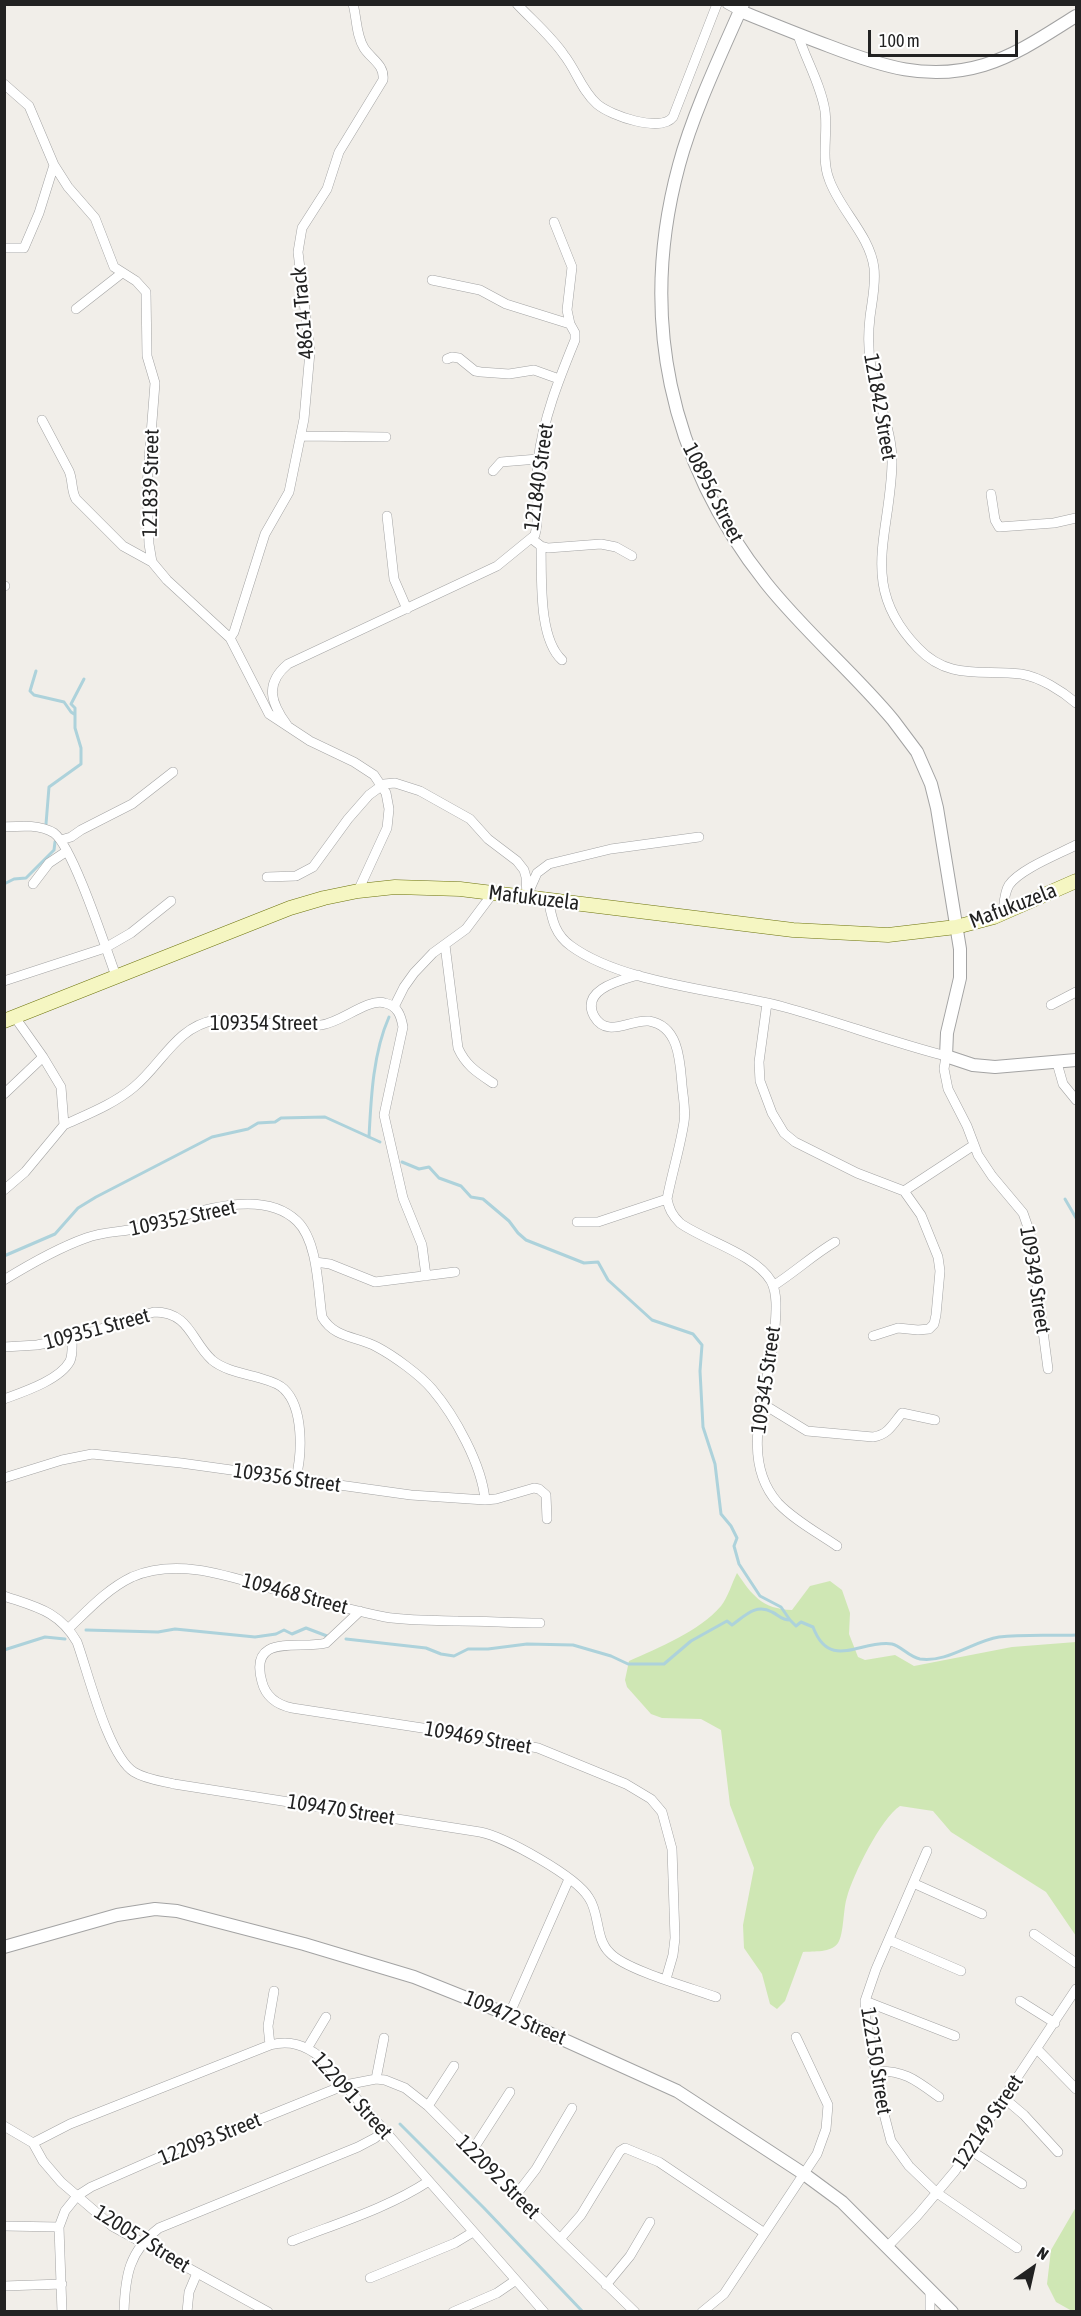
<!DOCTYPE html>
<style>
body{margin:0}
#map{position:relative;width:1081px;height:2316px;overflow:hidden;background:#f1eee9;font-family:"Asap Condensed",sans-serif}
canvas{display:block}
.frame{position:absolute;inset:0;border:6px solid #222;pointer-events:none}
.north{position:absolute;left:1003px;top:2238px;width:60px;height:60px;-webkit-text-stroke:4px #fff;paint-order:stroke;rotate:34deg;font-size:16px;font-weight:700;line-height:24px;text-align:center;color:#222}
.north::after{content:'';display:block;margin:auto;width:21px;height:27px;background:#222;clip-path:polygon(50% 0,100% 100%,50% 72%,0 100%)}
.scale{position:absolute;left:868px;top:30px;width:150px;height:27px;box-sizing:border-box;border:3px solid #222;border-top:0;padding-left:8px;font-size:18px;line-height:21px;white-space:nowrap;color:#222;-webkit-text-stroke:4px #fff;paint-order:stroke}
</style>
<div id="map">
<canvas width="1081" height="2316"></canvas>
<div class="frame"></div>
<div class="north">N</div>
<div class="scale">100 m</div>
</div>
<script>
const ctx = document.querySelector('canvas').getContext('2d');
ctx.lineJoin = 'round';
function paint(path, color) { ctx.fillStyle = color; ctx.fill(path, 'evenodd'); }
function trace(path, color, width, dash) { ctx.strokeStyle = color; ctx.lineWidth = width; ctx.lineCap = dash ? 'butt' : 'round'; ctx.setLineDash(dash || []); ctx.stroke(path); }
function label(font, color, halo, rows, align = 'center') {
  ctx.font = font + ' "Asap Condensed",sans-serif'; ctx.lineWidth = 4.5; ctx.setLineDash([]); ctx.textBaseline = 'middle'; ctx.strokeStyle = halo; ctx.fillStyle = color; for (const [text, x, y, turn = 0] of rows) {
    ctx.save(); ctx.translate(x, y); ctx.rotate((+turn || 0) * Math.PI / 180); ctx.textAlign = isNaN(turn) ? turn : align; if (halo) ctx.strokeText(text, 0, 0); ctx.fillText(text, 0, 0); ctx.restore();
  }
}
paint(new Path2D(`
 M 737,1573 C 752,1595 762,1609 792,1610 L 810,1586 L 830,1581 L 842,1590 L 850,1613 L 849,1634 L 858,1657 L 865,1660 L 895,1655 L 914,1666 L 1012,1647 L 1076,1642 L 1076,1936 L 1046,1892 L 951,1832 L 933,1811 L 900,1806 C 881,1818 853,1875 847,1897 C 843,1909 844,1934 838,1943 C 831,1953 814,1951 803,1952 L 785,2001 L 777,2009 L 770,2004 L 762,1974 L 744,1948 L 743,1925 L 754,1868 L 730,1805 L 721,1730 L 701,1719 L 662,1718 L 651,1714 L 627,1687 L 625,1680 L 629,1661 C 658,1648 700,1631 721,1606 C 728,1597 732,1583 737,1573 Z
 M 1076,2207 L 1076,2311 L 1072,2311 L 1056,2302 L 1047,2284 L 1051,2250 Z`), '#cfe7b4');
trace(new Path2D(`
 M 36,671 L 30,691 L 34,695 L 64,702 L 71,712 L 74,714
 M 46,824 L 49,787 L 81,764 L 81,748 L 75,728 L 75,708 L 71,704 L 84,679
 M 4,884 L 14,879 L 26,878 L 54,850 L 55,842
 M 369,1137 C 371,1098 373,1053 389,1017
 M 402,1162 L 419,1169 L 429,1167 L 439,1178 L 461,1186 L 471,1197 L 483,1199 L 509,1221 L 518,1233 L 526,1240 L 584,1263 L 598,1262 L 608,1280 L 652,1320 L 693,1334 L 702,1345 L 700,1371 L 703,1427 L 715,1464 L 721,1514 L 731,1526 L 737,1538 L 734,1546 L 739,1564 L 760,1596 L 781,1607 L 790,1620
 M 1065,1199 L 1076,1218
 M 4,1256 L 55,1234 L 78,1208 L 96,1197 L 212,1137 L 248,1129 L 258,1123 L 275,1122 L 281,1118 L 325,1117 L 380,1142
 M 86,1630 L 158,1632 L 175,1629 L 255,1637 L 276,1634 L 284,1630 L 292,1634 L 306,1628 L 327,1636
 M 346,1639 L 426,1648 L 441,1654 L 454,1656 L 468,1649 L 488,1649 L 527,1644 L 573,1645 L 611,1656 L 628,1664 L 664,1664 L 691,1641 L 727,1621 L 732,1625 C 744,1617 755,1603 772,1612 C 779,1615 781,1620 790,1620 L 796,1626 L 801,1622 L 813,1627 C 830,1672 861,1639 892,1644 C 901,1646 909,1657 920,1659 C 947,1663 973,1641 999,1637 C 1024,1634 1051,1636 1076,1635
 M 4,1650 L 45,1637 L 65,1639
 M 400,2124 L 484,2208 L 583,2312`), '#add2db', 3);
const minor = new Path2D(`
 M 517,4 C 533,21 551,36 564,55 C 576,70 582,91 597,104 C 611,116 661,133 673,117 L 717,4
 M 727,4 L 740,11
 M 798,35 C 806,60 821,85 825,111 C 828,133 821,158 829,179 C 839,209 870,235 874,268 C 876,284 872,301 870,317 C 868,334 868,350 871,367 C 876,400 893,430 892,464 C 890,537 858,586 918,648 C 949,681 983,669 1021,674 C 1040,677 1062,691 1076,703
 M 4,84 L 29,106 L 54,165 L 68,187 L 95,218 L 114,267 L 136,281 L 146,292 L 147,356 L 155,383 L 147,486 L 149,544 L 152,562 L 167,580 L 230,638 L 269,714 L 310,741 L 354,762 L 374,775 L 386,793 L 389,809 L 387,828 L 358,891
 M 554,222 L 572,267 L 567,310 L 570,324
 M 4,248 L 24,248 L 39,213 L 54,165
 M 76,309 L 122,273
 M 447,359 L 452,357 L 459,358 L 475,371 L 481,372 L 509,374 L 534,370 L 559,379
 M 42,420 L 69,471 C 73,480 71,491 76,499 L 123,546 L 152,562
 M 301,436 L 386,437
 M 493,471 L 501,462 L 538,459
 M 991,494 L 995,520 L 999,527 L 1054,523 L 1076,518
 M 387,516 L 394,579 L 407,609
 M 532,539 L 541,546 C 542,578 538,638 562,660
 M 541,546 L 548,548 L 601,544 L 616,547 L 632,556
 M 4,586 L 5,586
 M 230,638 L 234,632 L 265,534 L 289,492 L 304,419 L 310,352 L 298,252 L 302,228 L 327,189 L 339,152 L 383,80 C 385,65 371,59 364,48 C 356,35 357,19 353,4
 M 287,725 C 271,703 264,684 288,664 L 497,566 L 535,535 C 541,510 535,486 538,461 C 543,419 559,379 575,340 L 575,333 L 570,324 L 506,304 L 480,290 L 432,280
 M 4,827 C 20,826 40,824 54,833 C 73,847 106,949 116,976
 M 61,840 L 71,837 L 81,830 L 132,804 L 173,772
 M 267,877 L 296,876 L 313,867 L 348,819 L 369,795 L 384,784 L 395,783 L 420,791 L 470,819 L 488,839 L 517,861 L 524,870 L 526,877 L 527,896
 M 33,884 L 49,863 L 67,851
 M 529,891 L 537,873 L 549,864 L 611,849 L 699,837
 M 548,899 C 552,918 554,934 571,946 C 623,984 721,990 784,1007 C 839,1022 891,1042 946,1056 L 944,1069 L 948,1089 L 967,1126 L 978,1155 L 992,1176 L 1023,1213 L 1030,1233 L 1048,1369
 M 1003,913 C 1004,904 1004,893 1009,885 C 1020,869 1059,854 1076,845
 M 445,945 L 458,1048 C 466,1066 478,1073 493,1083
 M 638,975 C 622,980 580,989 594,1016 C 607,1039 630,1019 649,1021 C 679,1026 680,1061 682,1085 C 683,1097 686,1110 684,1122 C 680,1148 672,1173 667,1199 C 669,1209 672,1215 680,1223 C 705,1241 755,1254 771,1281 C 778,1294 776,1313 775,1327 C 772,1383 735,1455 778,1503 C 794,1520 818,1533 837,1546
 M 4,981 L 105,948 L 131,933 L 171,901
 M 767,1003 L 759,1062 L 760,1081 L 772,1113 L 784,1133 L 795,1142 L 857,1173 L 904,1191
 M 1051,1005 L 1076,992
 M 394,1007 L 404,987 L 414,973 L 433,953 L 466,929 L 493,893
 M 1057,1063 L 1063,1084 L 1076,1100
 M 4,1094 L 43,1057
 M 64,1125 C 88,1114 114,1104 134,1087 C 162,1064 176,1027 215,1020 C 238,1021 261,1023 284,1024 C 296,1024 309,1026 321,1025 C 341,1023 367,998 385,1003 C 398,1006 401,1016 403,1027 L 384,1115 L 403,1198 L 422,1245 L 426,1276
 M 4,1190 L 25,1172 L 64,1125 L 61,1087 L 43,1057 L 14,1016
 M 577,1222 L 598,1222 L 667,1199
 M 315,1262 L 330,1264 L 375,1282 L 455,1272
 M 4,1280 C 30,1264 58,1248 86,1238 C 101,1232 119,1232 135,1229 C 182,1219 257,1183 297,1221 C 318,1241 318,1290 322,1317 C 335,1339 357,1336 377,1347 C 394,1356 420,1375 432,1389 C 455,1416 482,1465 485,1500
 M 773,1286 C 795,1272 813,1255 835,1242
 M 873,1336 L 898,1328 L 918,1330 L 929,1329 L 934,1324 L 936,1315 L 940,1271 L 938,1257 L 921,1215 L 904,1191 L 974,1145
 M 4,1347 L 37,1345 L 72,1338 L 154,1312 C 190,1312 191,1341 212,1360 C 225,1371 247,1374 263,1379 C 270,1381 279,1384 284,1389 C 304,1408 302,1454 296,1478
 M 4,1399 C 23,1392 60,1380 70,1361 C 73,1354 72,1345 72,1338
 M 763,1404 L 807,1431 L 873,1437 C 888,1435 893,1424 902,1413 L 935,1420
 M 4,1478 L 62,1460 L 92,1454 L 181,1463 L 411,1495 L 485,1500 L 496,1499 L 534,1488 L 539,1489 L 546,1495 L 547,1519
 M 4,1596 C 36,1607 59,1611 77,1642 C 88,1672 108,1756 134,1772 C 145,1779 161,1781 174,1784 L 480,1832 C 505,1837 576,1876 589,1898 C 600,1914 595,1939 610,1953 C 626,1970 691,1988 716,1997
 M 360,1611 L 326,1643 C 300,1650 248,1632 262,1682 C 266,1697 278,1705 292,1708 L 468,1735 L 538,1748 L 626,1784 L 651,1799 L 662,1812 L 672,1849 L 675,1938 L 673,1955 L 666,1979
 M 69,1628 C 88,1610 107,1589 132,1577 C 181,1556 236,1579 283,1592 C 317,1601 351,1610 385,1617 C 409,1621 434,1620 458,1621 C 485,1621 512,1623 540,1623
 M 927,1851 L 876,1969 L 865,2001 L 866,2020 L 883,2110 L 891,2141 L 909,2166 L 937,2193 L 1017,2248
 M 913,1883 L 982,1914
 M 1034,1934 L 1076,1963
 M 889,1940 L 961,1971
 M 865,2001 L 955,2036
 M 1020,2001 L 1055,2023
 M 509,2015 L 569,1879
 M 270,2045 L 268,2026 L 274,1991
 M 308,2047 L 326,2017
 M 1037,2049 L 1076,2089
 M 875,2071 C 904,2070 916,2080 939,2097
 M 376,2079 L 384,2038
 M 1004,2098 L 1024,2115 L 1058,2152
 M 428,2106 L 454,2066
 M 4,2126 L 33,2143 L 43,2161 L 61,2182 L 112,2226 L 268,2312
 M 33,2143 L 70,2124 L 270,2045 C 290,2040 305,2045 320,2057 L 544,2312
 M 970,2150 L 1022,2184
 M 472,2151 L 510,2092
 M 516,2195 L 536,2169 L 572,2108
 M 4,2226 L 59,2227
 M 560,2239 L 581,2215 L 620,2151 L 625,2148 L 659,2162 L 763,2232
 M 292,2241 C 338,2223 388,2208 429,2181
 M 888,2246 L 917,2216 L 955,2171 L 1076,1989
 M 370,2278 L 455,2243 L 473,2232
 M 606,2285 L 630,2256 L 650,2222
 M 4,2286 L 62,2284
 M 62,2312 L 59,2227 L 65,2211 L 77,2196 L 91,2187 L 196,2141 L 221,2135 L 345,2085 L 376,2079 L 385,2080 L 405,2088 L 428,2106 L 560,2239 L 635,2312
 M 124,2312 C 125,2276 129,2251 159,2228 L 358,2147 L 375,2138 L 384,2130
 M 187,2312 L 189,2292 L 197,2273
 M 453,2312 L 497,2293 L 516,2280
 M 702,2312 L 724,2294 L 817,2154 L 826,2129 L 828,2105 L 796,2037
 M 930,2312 L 930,2289`);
const tertiary = new Path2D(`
 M 743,4 C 721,54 693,113 679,165 C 638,316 669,461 766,583 C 805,632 853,672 893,720 L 917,752 L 931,784 L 937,808 L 960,949 L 960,978 L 947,1033 L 946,1056 L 973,1065 L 995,1067 L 1076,1060
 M 740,11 C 770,23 799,35 829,46 C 881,66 928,82 984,65 C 1017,55 1047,34 1076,16
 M 4,1947 L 117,1915 L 155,1909 L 177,1911 L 304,1944 L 414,1977 L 509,2015 L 677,2091 L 804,2174 L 842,2202 L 952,2312`);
const secondary = new Path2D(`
 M 4,1021 L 290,908 L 324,898 L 358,891 L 395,887 L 460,889 L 793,930 L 888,935 L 956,927 L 994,917 L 1076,881`);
trace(minor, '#a3a3a3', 10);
trace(tertiary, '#a3a3a3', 14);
trace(secondary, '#6d740d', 15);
trace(minor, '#fff', 9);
trace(tertiary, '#fff', 12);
trace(secondary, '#f5f6c2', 14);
label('21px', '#222', '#fff', [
 ["48614 Track",303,313,-95],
 ["121842 Street",880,407,80],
 ["121840 Street",539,477,-82],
 ["121839 Street",151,483,-89],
 ["108956 Street",713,493,63],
 ["Mafukuzela",534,898,7],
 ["Mafukuzela",1013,906,-21],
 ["109354 Street",264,1023],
 ["109352 Street",183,1218,-12],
 ["109349 Street",1035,1280,81],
 ["109351 Street",97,1329,-15],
 ["109345 Street",766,1380,-82],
 ["109356 Street",287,1478,8],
 ["109468 Street",295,1594,15],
 ["109469 Street",478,1738,10],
 ["109470 Street",341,1810,9],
 ["109472 Street",515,2018,23],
 ["122150 Street",876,2061,81],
 ["122091 Street",352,2096,48],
 ["122149 Street",988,2122,-56],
 ["122093 Street",210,2139,-22],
 ["122092 Street",498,2177,45],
 ["120057 Street",142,2239,32]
]);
</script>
